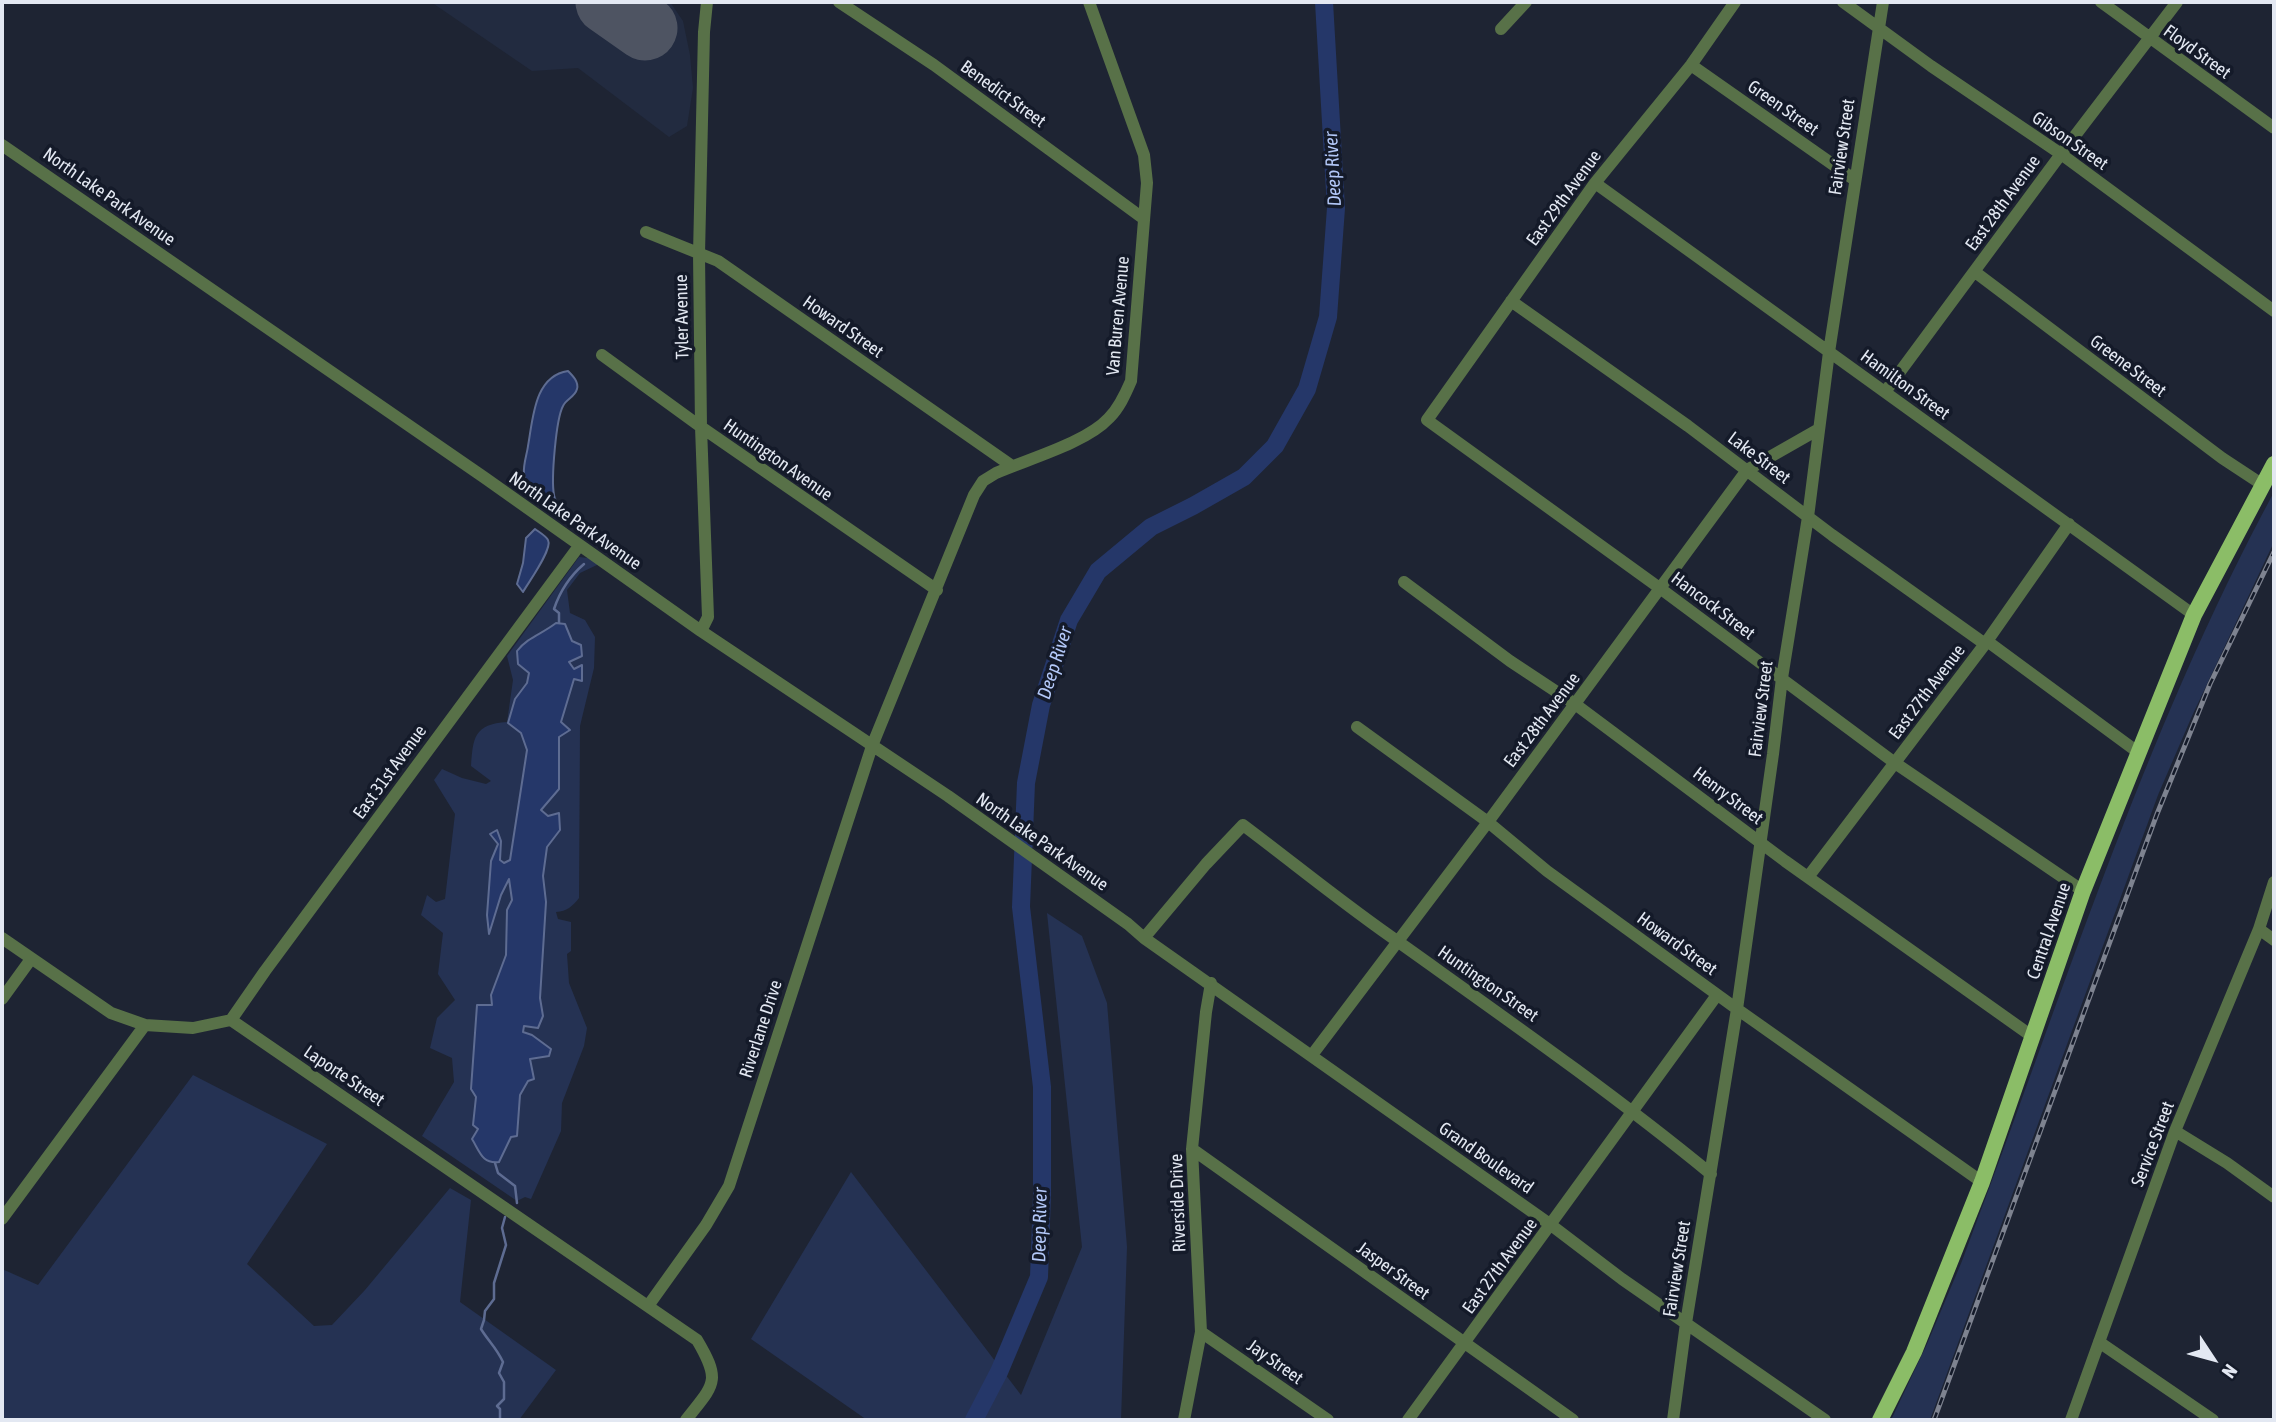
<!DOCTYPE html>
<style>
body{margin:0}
#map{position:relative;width:2276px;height:1422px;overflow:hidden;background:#1e2433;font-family:"Asap Condensed",sans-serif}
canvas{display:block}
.frame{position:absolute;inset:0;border:4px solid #e3e8f2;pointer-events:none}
.north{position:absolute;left:2178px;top:1324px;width:70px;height:70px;-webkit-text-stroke:5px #141a29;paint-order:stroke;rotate:126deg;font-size:19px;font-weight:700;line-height:28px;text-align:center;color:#e3e8f2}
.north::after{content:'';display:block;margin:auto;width:24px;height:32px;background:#e3e8f2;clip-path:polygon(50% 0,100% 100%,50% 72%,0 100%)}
</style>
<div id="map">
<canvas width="2276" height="1422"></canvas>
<div class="frame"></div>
<div class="north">N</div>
</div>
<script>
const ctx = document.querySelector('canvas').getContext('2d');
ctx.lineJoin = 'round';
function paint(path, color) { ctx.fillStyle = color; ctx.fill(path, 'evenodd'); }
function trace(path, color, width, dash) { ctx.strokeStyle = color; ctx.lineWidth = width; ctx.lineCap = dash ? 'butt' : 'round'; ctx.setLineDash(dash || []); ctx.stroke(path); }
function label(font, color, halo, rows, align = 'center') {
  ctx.font = font + ' "Asap Condensed",sans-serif'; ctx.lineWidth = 7; ctx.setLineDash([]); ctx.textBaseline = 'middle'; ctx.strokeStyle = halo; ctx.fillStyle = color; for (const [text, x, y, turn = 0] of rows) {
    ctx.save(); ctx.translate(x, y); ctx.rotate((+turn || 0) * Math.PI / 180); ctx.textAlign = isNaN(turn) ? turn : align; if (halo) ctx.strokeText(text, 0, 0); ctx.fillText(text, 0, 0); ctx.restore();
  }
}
paint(new Path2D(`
 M 431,2 L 670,2 L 683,21 L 690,55 L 693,88 L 687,126 L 669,137 L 578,68 L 532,71 Z`), '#222b40');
paint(new Path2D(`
 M 2274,492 L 2274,542 L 2192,716 L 2158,795 L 1930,1420 L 1891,1420 L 1927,1344 L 1962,1261 C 2061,1002 2142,736 2274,492 Z
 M 579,557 L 588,558 L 599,564 L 580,573 L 567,590 L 570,613 L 585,620 L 595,637 L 594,668 L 580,726 L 579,898 C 572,907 567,911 556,912 L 558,919 L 571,922 L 571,951 L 567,954 L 569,983 L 587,1028 L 584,1046 L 562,1103 L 561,1131 L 531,1199 L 525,1197 L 517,1201 L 422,1136 L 454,1082 L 452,1058 L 430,1048 L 437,1018 L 455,1000 L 438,974 L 443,933 L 421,915 L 427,895 L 436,902 L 445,899 L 455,814 L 434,780 L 442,769 L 462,778 L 486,784 L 491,781 L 471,766 C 473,738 474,724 507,722 L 513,680 L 507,656 Z
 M 1047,913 L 1082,936 L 1107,1003 L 1127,1247 L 1121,1420 L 867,1420 L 751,1339 L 851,1172 L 1021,1395 L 1082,1247 Z
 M 193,1075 L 327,1144 L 247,1264 L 314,1326 L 332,1325 L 365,1290 L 450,1188 L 471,1200 L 460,1302 L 556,1370 L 519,1420 L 2,1420 L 2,1269 L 38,1285 Z`), '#253253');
const water = new Path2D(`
 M 568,371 C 573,376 579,382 577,389 C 575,397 566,399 563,406 C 556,419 551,479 554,495 C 554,499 556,500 559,504 L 557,507 C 545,498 525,490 524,473 C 523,465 527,454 528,446 C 533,419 534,376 568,371 Z
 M 535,529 C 539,532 546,536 548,540 C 553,549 528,583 523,592 L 517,584 L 523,563 L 526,538 Z
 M 556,623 L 565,624 L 572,641 L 581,645 L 582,656 L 569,662 L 574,669 L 582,665 L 582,681 L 574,679 L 561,722 L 570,730 L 559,737 L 559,789 L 541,810 L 548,816 L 559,813 L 560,830 L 547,847 L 543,876 L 546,902 L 540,998 L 543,1016 L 538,1028 L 524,1026 L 523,1032 L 532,1035 L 551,1049 L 549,1056 L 530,1059 L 534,1079 L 528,1081 L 520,1095 L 517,1136 L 511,1137 L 499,1162 C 482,1164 480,1152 472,1139 L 478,1129 L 473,1125 L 476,1097 L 471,1089 L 477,1005 L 492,1005 L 491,995 L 506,955 L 507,910 L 512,900 L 509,879 L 501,895 L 489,934 L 487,915 L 491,861 L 498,844 L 490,834 L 497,830 L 501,841 L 500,860 L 504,863 L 510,860 L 527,750 L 521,733 L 508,723 L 515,699 L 527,683 L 529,673 L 518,664 L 517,651 C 528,637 542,634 556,623 Z`);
paint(water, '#253769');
trace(water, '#5e6c92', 2);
trace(new Path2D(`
 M 559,623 L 559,613 L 554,609 C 560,591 570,576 584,564
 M 495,1163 L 498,1173 L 515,1186 L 517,1203
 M 500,1420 L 500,1409 L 497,1406 L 504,1399 L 504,1382 L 499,1373 L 503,1362 C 496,1347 489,1342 481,1329 L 484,1320 L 485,1311 L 494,1299 L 494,1283 L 506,1245 L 502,1228 L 505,1217`), '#5e6c92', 2.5);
trace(new Path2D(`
 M 974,1420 L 999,1372 L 1039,1277 L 1042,1195 L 1042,1087 L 1021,907 L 1026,783 L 1041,705 L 1069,620 L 1098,571 L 1151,527 L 1193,506 L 1244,477 L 1275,446 L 1307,389 L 1328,317 L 1336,208 L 1324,2`), '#253769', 18);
trace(new Path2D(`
 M 608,2 L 645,28`), '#4e5462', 65);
trace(new Path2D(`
 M 839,2 L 934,65 L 1144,219
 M 1735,2 L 1691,65 L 1595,183 L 1427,420 L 1661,589 L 1895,763 L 2083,891
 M 1843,2 L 1931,66 L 2061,154 L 2274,311
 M 2101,2 L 2274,128
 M 1501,29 L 1526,2
 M 1691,65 L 1855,180
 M 2,145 L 485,478 L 701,631 L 948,796 L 1128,924 L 1144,938 L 1551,1225 L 1622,1279 L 1825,1420
 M 1595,183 L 2194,615
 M 646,232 L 718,261 L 1012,466
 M 1975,272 L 2222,458 L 2263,485
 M 1511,301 L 1688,426 L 1832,535 L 1985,644
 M 602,355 L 701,427 L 937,590
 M 1885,392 L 2061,154 L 2177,2
 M 1404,582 L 1510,661 L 1575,704 L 1785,861 L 2033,1037
 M 701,631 L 708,617 L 701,427 L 699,254 L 704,32 L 707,2
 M 1987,641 L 2139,753
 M 1357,727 L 1488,822 L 1547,871 L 1737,1009 L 1982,1182
 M 1808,877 L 1985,644 L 2069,524
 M 2259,929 L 2274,940
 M 2,938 L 111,1013 L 145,1025 L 193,1028 L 231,1020 L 697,1340 C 722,1382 714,1384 686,1420
 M 1144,938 L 1206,864 L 1243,825 C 1295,864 1346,906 1400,943 C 1505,1018 1611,1092 1711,1174
 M 2,999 L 31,959
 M 231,1020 L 265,971 L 579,546
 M 1312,1055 L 1488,822 L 1747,470 L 1819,429
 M 2175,1131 L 2227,1163 L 2274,1197
 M 1192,1149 L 1573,1420
 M 2,1219 L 145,1025
 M 648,1306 L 706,1225 L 729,1186 L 872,746 L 974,495 L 983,481 L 996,473 C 1028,459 1086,443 1109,418 C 1119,408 1125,395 1131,381 L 1147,183 L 1144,155 L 1089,2
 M 1201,1332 L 1328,1420
 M 2099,1342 L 2213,1420
 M 1184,1420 L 1201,1332 L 1192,1149 L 1206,1012 L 1211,983
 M 1408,1420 L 1717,995
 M 1673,1420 L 1686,1323 L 1737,1009 L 1773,754 L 1782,678 L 1808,517 L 1829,352 L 1883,2
 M 2071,1420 L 2175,1131 L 2259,929 L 2274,882`), '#587148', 12);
trace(new Path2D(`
 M 1880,1420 L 1914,1352 L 1982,1182 L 2083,891 L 2194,615 L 2274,464`), '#8bbd67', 16);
const rail = new Path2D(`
 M 1934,1420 L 2157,814 L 2210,684 L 2274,552`);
trace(rail, '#7e8390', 5);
trace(rail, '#141a29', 2.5, [8]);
label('18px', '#e3e8f2', '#141a29', [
 ["Floyd Street",2197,52,36],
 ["Benedict Street",1003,94,36],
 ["Green Street",1783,108,35],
 ["Gibson Street",2070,141,35],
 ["Fairview Street",1842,147,-82],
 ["North Lake Park Avenue",109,197,35],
 ["East 29th Avenue",1564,198,-54],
 ["East 28th Avenue",2003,203,-54],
 ["Van Buren Avenue",1118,316,-85],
 ["Tyler Avenue",682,317,-91],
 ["Howard Street",843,327,35],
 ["Greene Street",2128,366,37],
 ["Hamilton Street",1905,385,36],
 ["Lake Street",1759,458,37],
 ["Huntington Avenue",778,460,35],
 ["North Lake Park Avenue",575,521,35],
 ["Hancock Street",1713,606,37],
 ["East 27th Avenue",1927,692,-53],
 ["Fairview Street",1761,709,-83],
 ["East 28th Avenue",1542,720,-53],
 ["East 31st Avenue",390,772,-54],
 ["Henry Street",1728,796,37],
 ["North Lake Park Avenue",1042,842,35],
 ["Central Avenue",2049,931,-71],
 ["Howard Street",1677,944,36],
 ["Huntington Street",1488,984,35],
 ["Riverlane Drive",761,1029,-72],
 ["Laporte Street",344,1076,34],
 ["Service Street",2153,1144,-69],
 ["Grand Boulevard",1486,1158,35],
 ["Riverside Drive",1178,1203,-92],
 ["East 27th Avenue",1500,1266,-54],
 ["Fairview Street",1677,1269,-81],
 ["Jasper Street",1393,1271,36],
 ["Jay Street",1275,1362,35]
]);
label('italic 19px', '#b3c8f8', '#141a29', [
 ["Deep River",1333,169,-93],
 ["Deep River",1055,663,-72],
 ["Deep River",1040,1225,-89]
]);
</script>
